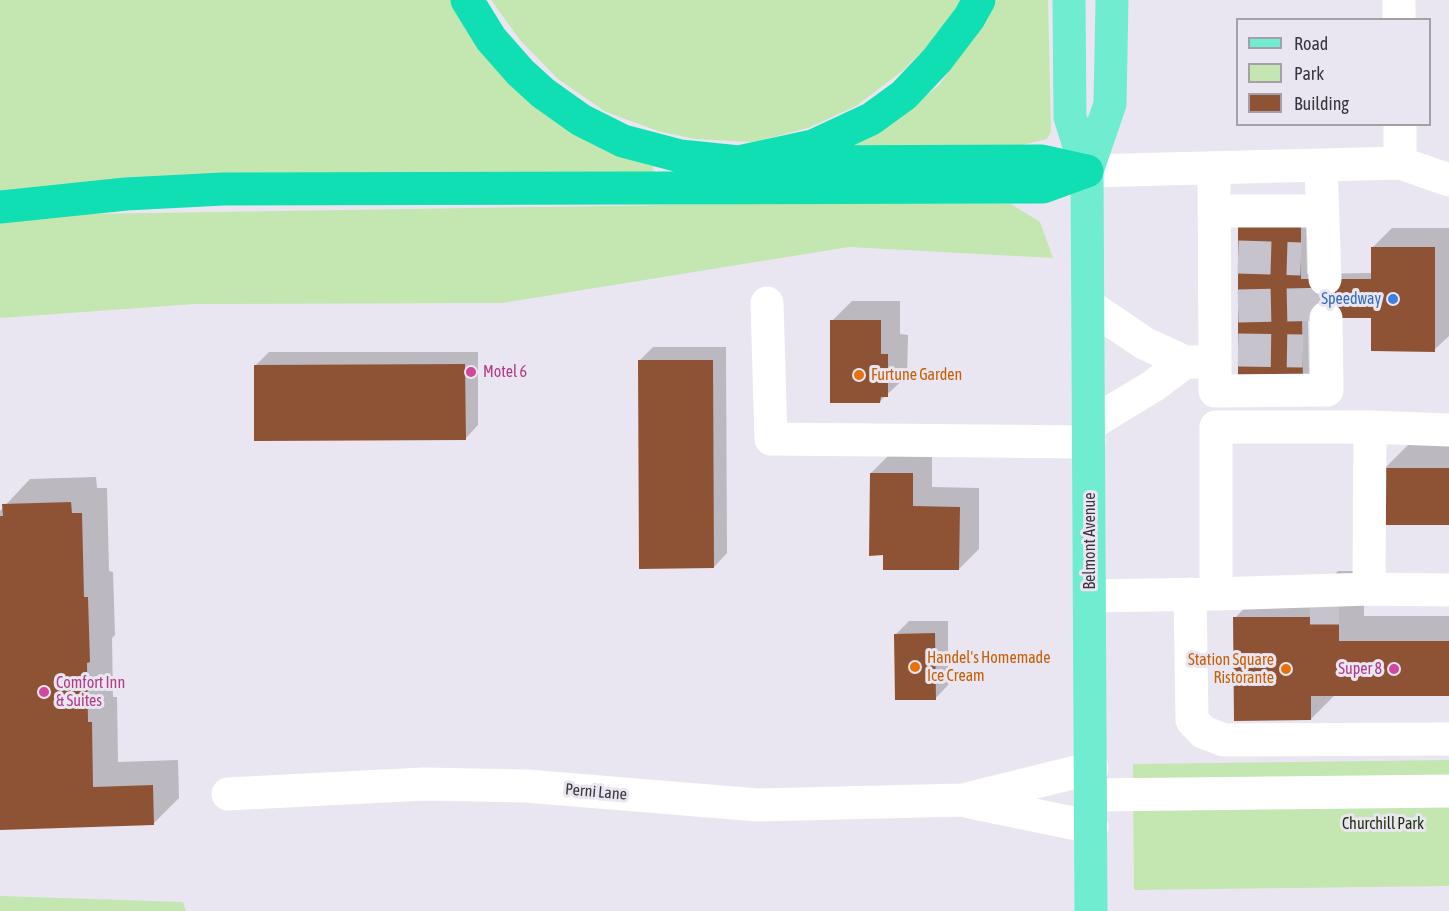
<!DOCTYPE html>
<style>
body{margin:0}
#map{position:relative;width:1449px;height:911px;overflow:hidden;background:#eae6f1;font-family:"Asap Condensed",sans-serif}
canvas{display:block}
.legend{position:absolute;left:1236px;top:18px;width:195px;height:108px;box-sizing:border-box;background:#eae6f1;border:2px solid #a3a0a8;margin:0;padding:8px 10px;list-style:none;font-size:18px;color:#38373b}
.legend li{display:flex;align-items:center;gap:12px;height:30px}
.legend b{width:30px;border:2px solid #a3a0a8}
</style>
<div id="map">
<canvas width="1449" height="911"></canvas>
<ul class="legend">
<li><b style="height:8px;background:#70ecd1"></b>Road</li>
<li><b style="height:16px;background:#c4e6b1"></b>Park</li>
<li><b style="height:16px;background:#8e5334"></b>Building</li>
</ul>
</div>
<script>
const ctx = document.querySelector('canvas').getContext('2d');
ctx.lineJoin = 'round';
function paint(path, color) { ctx.fillStyle = color; ctx.fill(path, 'evenodd'); }
function trace(path, color, width, dash) { ctx.strokeStyle = color; ctx.lineWidth = width; ctx.lineCap = dash ? 'butt' : 'round'; ctx.setLineDash(dash || []); ctx.stroke(path); }
function label(font, color, halo, rows, align = 'center') {
  ctx.font = font + ' "Asap Condensed",sans-serif'; ctx.lineWidth = 6; ctx.setLineDash([]); ctx.textBaseline = 'middle'; ctx.strokeStyle = halo; ctx.fillStyle = color; for (const [text, x, y, turn = 0] of rows) {
    ctx.save(); ctx.translate(x, y); ctx.rotate((+turn || 0) * Math.PI / 180); ctx.textAlign = isNaN(turn) ? turn : align; if (halo) ctx.strokeText(text, 0, 0); ctx.fillText(text, 0, 0); ctx.restore();
  }
}
paint(new Path2D(`
 M 0,0 L 454,0 L 653,164 L 654,178 L 0,195 Z
 M 491,0 L 960,0 L 940,34 L 901,72 L 856,106 L 808,128 L 754,142 L 695,139 L 658,131 L 606,112 L 558,79 L 520,40 Z
 M 997,0 L 1048,0 L 1051,131 L 1047,139 L 1022,145 L 842,149 L 890,124 L 939,85 L 982,25 Z
 M 731,204 L 1011,204 L 1040,222 L 1053,258 L 849,247 L 502,303 L 195,304 L 0,318 L 0,223 L 84,214 Z
 M 1449,760 L 1449,886 L 1134,890 L 1133,764 Z
 M 0,896 L 183,902 L 186,911 L 0,911 Z`), '#c4e6b1');
paint(new Path2D(`
 M 1306,212 L 1307,274 L 1372,273 L 1372,248 L 1392,228 L 1449,228 L 1449,336 L 1434,350 L 1372,316 L 1308,316 L 1309,377 L 1240,383 Z
 M 852,301 L 900,301 L 900,334 L 908,335 L 907,376 L 880,401 L 832,321 Z
 M 653,347 L 726,347 L 727,553 L 714,567 L 639,361 Z
 M 269,352 L 478,352 L 478,425 L 465,439 L 255,366 Z
 M 1410,443 L 1449,443 L 1449,524 L 1385,468 Z
 M 891,453 L 932,454 L 932,487 L 979,488 L 979,549 L 959,569 L 884,554 L 871,473 Z
 M 96,477 L 97,488 L 107,488 L 109,571 L 113,572 L 115,635 L 112,638 L 113,697 L 117,697 L 118,762 L 178,760 L 179,798 L 153,824 L 0,828 L 0,511 L 30,479 Z
 M 1338,571 L 1364,571 L 1364,616 L 1449,616 L 1449,695 L 1335,695 L 1311,719 L 1235,618 L 1260,592 L 1317,592 Z
 M 909,621 L 948,621 L 948,685 L 935,699 L 896,634 Z`), '#0003');
paint(new Path2D(`
 M 1301,217 L 1301,279 L 1371,279 L 1371,247 L 1435,247 L 1435,352 L 1371,351 L 1371,318 L 1302,318 L 1303,385 L 1238,385 L 1238,218 Z
 M 830,320 L 881,320 L 881,354 L 888,354 L 888,397 L 881,397 L 880,403 L 830,403 Z
 M 638,360 L 713,360 L 714,568 L 639,569 Z
 M 465,364 L 466,440 L 254,441 L 254,365 Z
 M 1383,468 L 1449,468 L 1449,525 L 1383,525 Z
 M 870,473 L 913,473 L 913,506 L 960,507 L 959,570 L 883,570 L 883,555 L 869,556 Z
 M 71,502 L 72,513 L 82,513 L 84,597 L 88,597 L 90,662 L 87,663 L 88,722 L 92,722 L 93,787 L 153,785 L 154,825 L 0,830 L 0,516 L 3,516 L 2,504 Z
 M 1310,596 L 1339,596 L 1339,641 L 1449,641 L 1449,696 L 1311,696 L 1311,720 L 1234,721 L 1233,617 L 1310,617 Z
 M 935,633 L 936,700 L 895,700 L 894,634 Z`), '#8e5334');
trace(new Path2D(`
 M 1238,257 L 1301,259
 M 1238,306 L 1326,304
 M 1238,350 L 1303,351
 M 1310,608 L 1339,608`), '#c6c3cd', 33, [33, 16]);
trace(new Path2D(`
 M 1399,0 L 1399,20
 M 1400,124 L 1400,163
 M 1321,166 L 1325,279
 M 1087,171 L 1400,163 L 1449,180
 M 1215,211 L 1322,211
 M 767,303 L 771,439 L 1089,442
 M 1088,305 L 1144,343 L 1185,362 L 1215,362 L 1214,169
 M 1215,362 L 1215,391 L 1327,390 L 1326,318
 M 1089,425 L 1153,386 L 1185,362
 M 1369,589 L 1370,427
 M 1190,594 L 1192,720 L 1203,732 L 1224,740 L 1449,739
 M 1216,594 L 1369,589 L 1449,590
 M 1091,596 L 1216,594 L 1216,427 L 1370,427 L 1449,430
 M 228,794 L 424,784 L 526,786 L 758,805 L 963,800 L 1092,768
 M 1092,795 L 1449,791
 M 970,802 L 1092,827`), '#fff', 33);
trace(new Path2D(`
 M 1069,0 L 1070,117 L 1087,171 L 1091,911
 M 1087,171 L 1110,104 L 1112,0`), '#70ecd1', 33);
trace(new Path2D(`
 M 467,0 L 491,39 L 520,72 L 543,93 L 581,120 L 623,141 L 680,156 L 739,162 L 813,146 L 871,119 L 904,95 L 937,60 L 969,18 L 979,0
 M 790,162 L 1042,161 L 1087,171
 M 0,207 L 126,194 L 223,189 L 1043,187 L 1087,171`), '#10dfb3', 33);
for (const [x, y, r, color] of [
 [1393,299,6,"#3f7fe0"],
 [471,372,6,"#d1479c"],
 [859,375,6,"#e8710a"],
 [915,667,6,"#e8710a"],
 [1286,669,6,"#e8710a"],
 [1394,669,6,"#d1479c"],
 [44,692,6,"#d1479c"]
]) { const dot = new Path2D(); dot.arc(x, y, r, 0, 2 * Math.PI); ctx.fillStyle = color; ctx.fill(dot); trace(dot, '#eae6f1', 2); }
label('16px', '#366cbe', '#eae6f1', [
 ["Speedway",1381,299]
], 'right');
label('16px', '#b23c85', '#eae6f1', [
 ["Motel 6",483,372],
 ["Super 8",1382,669,"right"],
 ["Comfort Inn",56,683],
 ["& Suites",56,701]
], 'left');
label('16px', '#c56008', '#eae6f1', [
 ["Furtune Garden",871,375],
 ["Handel's Homemade",927,658],
 ["Ice Cream",927,676],
 ["Station Square",1274,660,"right"],
 ["Ristorante",1274,678,"right"]
], 'left');
label('16px', '#38373b', '#eae6f1', [
 ["Belmont Avenue",1090,541,-90],
 ["Perni Lane",596,792,5]
]);
label('16px', '#1a3107', '#eae6f1', [
 ["Churchill Park",1383,824]
]);
</script>
